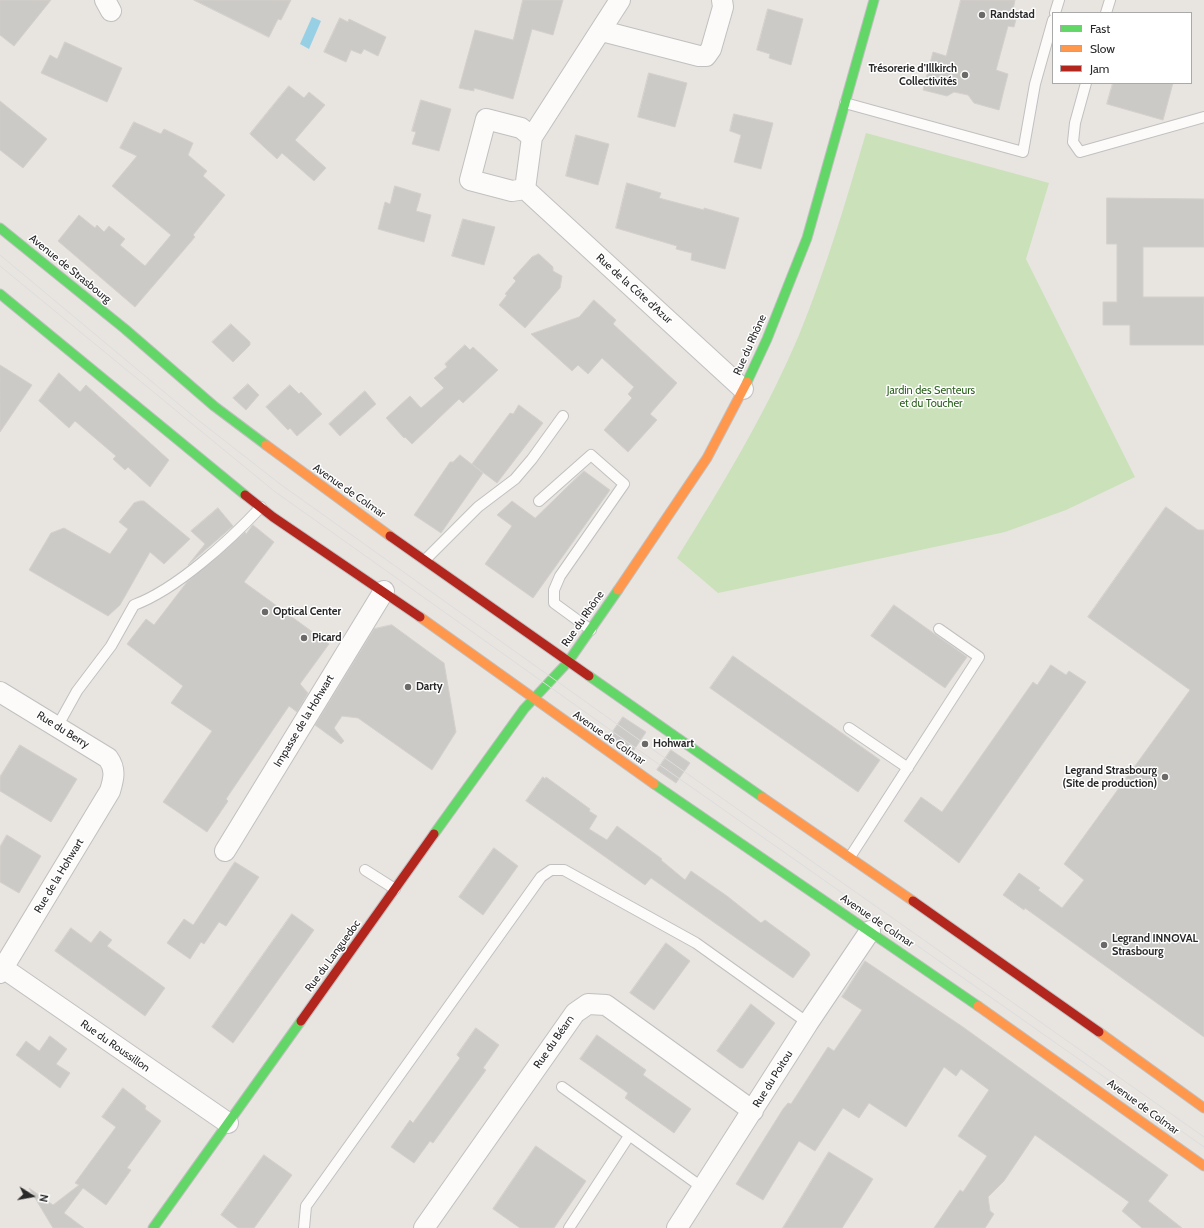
<!DOCTYPE html>
<meta charset="utf-8">
<style>
body{margin:0}
#map{position:relative;width:1204px;height:1228px;overflow:hidden;background:#e8e4e0;font-family:Cabin,sans-serif}
canvas{display:block}
.legend{position:absolute;left:1052px;top:12px;width:140px;height:72px;box-sizing:border-box;background:#fff;border:1px solid #a9a9a9;margin:0;padding:5px 7px;list-style:none;font-size:12px;color:#292929}
.legend li{display:flex;align-items:center;gap:8px;height:20px}
.legend b{width:20px;border:1px solid #a9a9a9}
.north{position:absolute;left:12px;top:1176px;width:40px;height:40px;-webkit-text-stroke:3px #fff;paint-order:stroke;rotate:101deg;font-size:11px;font-weight:700;line-height:16px;text-align:center;color:#292929}
.north::after{content:'';display:block;margin:auto;width:14px;height:18px;background:#292929;clip-path:polygon(50% 0,100% 100%,50% 72%,0 100%)}
</style>
<div id="map">
<canvas width="1204" height="1228"></canvas>
<ul class="legend">
<li><b style="height:5px;background:#63d668"></b>Fast</li>
<li><b style="height:5px;background:#ff974d"></b>Slow</li>
<li><b style="height:5px;background:#b3261e"></b>Jam</li>
</ul>
<div class="north">N</div>
</div>
<script>
const ctx = document.querySelector('canvas').getContext('2d');
ctx.lineJoin = 'round';
function paint(path, color) { ctx.fillStyle = color; ctx.fill(path, 'evenodd'); }
function trace(path, color, width, dash) { ctx.strokeStyle = color; ctx.lineWidth = width; ctx.lineCap = dash ? 'butt' : 'round'; ctx.setLineDash(dash || []); ctx.stroke(path); }
function label(font, color, halo, rows, align = 'center') {
  ctx.font = font + ' Cabin,sans-serif'; ctx.lineWidth = 3; ctx.setLineDash([]); ctx.textBaseline = 'middle'; ctx.strokeStyle = halo; ctx.fillStyle = color; for (const [text, x, y, turn = 0] of rows) {
    ctx.save(); ctx.translate(x, y); ctx.rotate((+turn || 0) * Math.PI / 180); ctx.textAlign = isNaN(turn) ? turn : align; if (halo) ctx.strokeText(text, 0, 0); ctx.fillText(text, 0, 0); ctx.restore();
  }
}
paint(new Path2D(`
 M 866,133 L 1049,183 L 1026,259 L 1135,477 L 1066,510 L 1005,532 L 718,593 L 677,558 C 722,486 766,413 799,335 C 826,269 846,201 866,133 Z`), '#cae1ba');
paint(new Path2D(`
 M 312,17 L 321,21 L 309,49 L 300,44 Z`), '#97d0e5');
const building = new Path2D(`
 M 0,0 L 51,0 L 14,46 L 0,35 Z
 M 194,0 L 291,0 L 281,20 L 278,19 L 269,37 Z
 M 523,0 L 563,0 L 553,35 L 532,29 L 513,99 L 474,88 L 474,91 L 459,88 L 475,30 L 513,40 Z
 M 961,0 L 1015,0 L 1013,10 L 1018,12 L 1014,27 L 1008,26 L 996,70 L 1008,74 L 999,110 L 974,103 L 968,95 L 954,92 L 947,96 L 923,90 L 933,52 L 946,56 Z
 M 768,9 L 803,19 L 791,65 L 769,58 L 770,54 L 757,50 Z
 M 340,18 L 348,22 L 349,19 L 386,37 L 378,56 L 364,49 L 361,54 L 351,50 L 346,62 L 324,52 Z
 M 65,42 L 122,68 L 107,102 L 41,73 L 50,55 L 57,59 Z
 M 649,73 L 687,83 L 675,127 L 638,117 Z
 M 1113,83 L 1173,83 L 1163,120 L 1107,104 Z
 M 289,86 L 304,98 L 309,92 L 325,105 L 295,140 L 326,168 L 314,181 L 282,153 L 277,159 L 250,134 Z
 M 421,100 L 451,109 L 439,151 L 412,144 L 416,132 L 412,131 Z
 M 0,101 L 47,139 L 23,168 L 0,150 Z
 M 734,114 L 773,123 L 761,169 L 734,162 L 741,135 L 730,131 Z
 M 134,122 L 161,134 L 164,129 L 193,143 L 188,155 L 207,171 L 203,176 L 225,195 L 193,235 L 195,237 L 135,307 L 58,241 L 79,215 L 95,228 L 97,225 L 104,232 L 109,226 L 125,239 L 120,245 L 145,266 L 171,235 L 112,186 L 137,156 L 120,148 Z
 M 576,135 L 609,144 L 598,185 L 566,176 Z
 M 627,183 L 661,193 L 659,198 L 704,210 L 704,208 L 739,218 L 725,269 L 691,260 L 692,253 L 676,249 L 677,246 L 616,228 Z
 M 395,186 L 421,194 L 416,211 L 431,215 L 424,242 L 378,229 L 385,202 L 390,204 Z
 M 1107,198 L 1204,199 L 1204,247 L 1143,247 L 1143,297 L 1204,297 L 1204,345 L 1130,345 L 1130,325 L 1103,325 L 1103,302 L 1117,302 L 1117,244 L 1107,244 Z
 M 463,219 L 495,227 L 484,265 L 452,256 Z
 M 539,254 L 553,267 L 553,271 L 562,276 L 560,288 L 525,328 L 499,305 L 507,295 L 505,294 L 516,281 L 513,278 L 532,257 Z
 M 594,300 L 616,320 L 613,324 L 677,383 L 650,414 L 657,420 L 628,452 L 604,430 L 632,398 L 628,394 L 634,387 L 602,358 L 588,374 L 578,365 L 572,371 L 531,334 L 579,317 Z
 M 231,324 L 250,342 L 250,345 L 233,362 L 212,342 Z
 M 465,345 L 470,350 L 473,347 L 498,370 L 463,403 L 459,399 L 412,444 L 405,437 L 404,438 L 386,418 L 410,396 L 421,408 L 444,388 L 434,378 L 447,367 L 445,364 Z
 M 0,365 L 32,385 L 0,432 Z
 M 59,373 L 80,392 L 86,385 L 169,460 L 150,487 L 128,467 L 125,470 L 113,459 L 116,456 L 75,421 L 69,428 L 39,401 Z
 M 248,384 L 259,395 L 246,410 L 233,398 Z
 M 290,385 L 299,394 L 301,392 L 322,414 L 297,436 L 290,428 L 288,430 L 266,407 Z
 M 365,391 L 376,404 L 340,436 L 329,424 Z
 M 519,405 L 543,423 L 497,483 L 472,464 L 510,413 L 513,414 Z
 M 460,455 L 483,473 L 441,533 L 414,515 L 450,462 L 453,462 Z
 M 584,471 L 610,490 L 533,598 L 485,564 L 512,526 L 497,515 L 512,501 L 535,518 Z
 M 140,501 L 144,501 L 190,539 L 164,564 L 150,552 L 120,605 L 108,616 L 29,570 L 51,533 L 64,528 L 110,554 L 128,529 L 119,522 L 134,503 Z
 M 1166,507 L 1198,530 L 1204,530 L 1204,1037 L 1025,908 L 1024,910 L 1003,895 L 1019,873 L 1040,888 L 1038,890 L 1062,908 L 1084,880 L 1064,864 L 1190,690 L 1088,617 Z
 M 218,508 L 233,526 L 188,565 L 205,544 L 191,531 Z
 M 253,525 L 274,542 L 244,582 L 329,644 L 300,684 L 308,693 L 297,712 L 289,706 L 226,799 L 228,801 L 207,832 L 163,802 L 212,731 L 171,703 L 183,686 L 127,644 L 146,619 L 154,625 L 187,582 L 245,532 L 246,534 Z
 M 894,605 L 967,657 L 945,688 L 871,636 Z
 M 392,625 L 444,663 L 456,732 L 432,770 L 358,718 L 342,716 L 334,728 L 344,741 L 341,744 L 315,725 L 374,629 Z
 M 733,656 L 880,760 L 858,792 L 710,688 Z
 M 1051,665 L 1066,675 L 1069,671 L 1086,682 L 959,863 L 904,821 L 921,797 L 942,812 L 1033,682 L 1037,685 Z
 M 623,717 L 646,732 L 632,753 L 609,737 Z
 M 20,745 L 77,779 L 51,822 L 0,791 L 0,777 Z
 M 671,750 L 690,763 L 676,783 L 657,770 Z
 M 543,777 L 545,779 L 546,777 L 590,809 L 589,811 L 597,816 L 589,829 L 607,840 L 617,826 L 662,859 L 661,860 L 685,880 L 691,871 L 727,896 L 761,923 L 765,920 L 809,952 L 810,955 L 793,978 L 651,878 L 645,885 L 526,801 Z
 M 7,835 L 41,856 L 19,893 L 0,882 L 0,847 Z
 M 494,848 L 518,866 L 483,915 L 459,897 Z
 M 235,862 L 259,877 L 226,926 L 219,922 L 204,944 L 201,942 L 190,959 L 167,943 L 184,919 L 193,925 Z
 M 292,914 L 314,930 L 233,1043 L 212,1027 Z
 M 71,928 L 91,943 L 100,931 L 112,940 L 107,946 L 165,988 L 145,1016 L 55,951 Z
 M 666,943 L 690,961 L 654,1010 L 630,993 Z
 M 865,961 L 963,1027 L 1168,1175 L 1148,1201 L 1182,1228 L 1142,1228 L 1122,1211 L 1129,1202 L 1035,1135 L 1004,1181 L 988,1197 L 990,1211 L 994,1214 L 985,1228 L 934,1228 L 960,1190 L 963,1192 L 987,1156 L 958,1136 L 989,1090 L 961,1069 L 956,1076 L 944,1067 L 906,1127 L 869,1103 L 859,1118 L 843,1108 L 815,1151 L 799,1141 L 763,1200 L 736,1184 L 783,1109 L 788,1103 L 791,1104 L 828,1047 L 834,1051 L 862,1010 L 842,997 Z
 M 751,1004 L 775,1023 L 743,1068 L 740,1068 L 717,1051 Z
 M 476,1028 L 499,1045 L 483,1068 L 486,1070 L 433,1143 L 430,1141 L 414,1163 L 391,1147 L 410,1120 L 413,1123 L 460,1058 L 457,1055 Z
 M 597,1035 L 646,1070 L 643,1075 L 691,1109 L 674,1133 L 625,1098 L 628,1093 L 580,1059 Z
 M 50,1036 L 67,1049 L 56,1064 L 70,1073 L 60,1088 L 16,1055 L 26,1041 L 39,1051 Z
 M 123,1088 L 146,1106 L 145,1109 L 161,1121 L 127,1168 L 131,1170 L 106,1205 L 83,1188 L 64,1213 L 84,1228 L 53,1228 L 29,1188 L 53,1205 L 79,1185 L 75,1183 L 116,1127 L 102,1117 Z
 M 536,1146 L 586,1181 L 554,1228 L 520,1228 L 493,1209 Z
 M 829,1152 L 873,1179 L 842,1228 L 783,1228 Z
 M 264,1155 L 292,1175 L 254,1228 L 238,1228 L 221,1215 Z`);
paint(building, '#cccac7');
trace(building, '#d3d0cc', 1);
const lane = new Path2D(`
 M 1055,13 L 1059,0
 M 1106,13 L 1110,0
 M 1086,83 L 1075,123 L 1073,142 L 1080,152 L 1204,117
 M 845,103 L 1023,152 L 1035,84 L 1053,20
 M 539,501 L 591,455 L 624,484 L 560,576 L 554,590 L 554,603 L 591,630
 M 425,560 L 478,507 L 515,479 L 532,459 L 563,416
 M 57,727 L 77,691 L 111,646 L 134,605 C 177,589 229,541 261,507
 M 849,728 L 908,768
 M 850,857 L 979,657 L 939,629
 M 365,870 L 395,889
 M 562,1087 L 703,1188
 M 304,1228 L 306,1206 L 541,877 L 551,870 L 564,870 L 696,943 L 808,1023
 M 569,1228 L 629,1136`);
const street = new Path2D(`
 M 105,0 L 111,11
 M 620,0 L 532,137 L 525,189 L 743,389
 M 602,31 L 699,56 L 706,56 L 711,49 L 723,7 L 722,0
 M 525,189 L 512,191 L 470,180 L 486,119 L 521,128 L 532,137
 M 0,692 L 108,758 C 116,769 114,778 110,791 L 0,973
 M 225,851 L 384,591
 M 3,968 L 228,1123
 M 424,1228 L 575,1013 L 588,1004 L 606,1005 L 753,1111
 M 677,1228 L 808,1023 L 870,931`);
const fast = new Path2D(`
 M 0,228 L 125,329 L 214,406 L 266,445
 M 0,294 L 245,495
 M 747,382 L 767,339 L 807,238 L 874,0
 M 589,676 L 762,797
 M 654,784 L 978,1006
 M 434,834 L 524,709 L 568,662 L 618,590
 M 153,1228 L 301,1021`);
const slow = new Path2D(`
 M 266,445 L 390,536
 M 618,590 L 707,458 L 747,382
 M 420,617 L 654,784
 M 762,797 L 913,901
 M 978,1006 L 1204,1166
 M 1099,1032 L 1204,1108`);
const jam = new Path2D(`
 M 245,495 L 273,517 L 420,617
 M 390,536 L 589,676
 M 913,901 L 1099,1032
 M 301,1021 L 434,834`);
trace(lane, '#c1c0c1', 12);
trace(street, '#c1c0c1', 22);
trace(fast, '#c1c0c1', 11);
trace(slow, '#c1c0c1', 11);
trace(jam, '#c1c0c1', 11);
trace(lane, '#fcfbfa', 10);
trace(street, '#fcfbfa', 20);
trace(fast, '#63d668', 9);
trace(slow, '#ff974d', 9);
trace(jam, '#b3261e', 9);
trace(new Path2D(`
 M 0,255 L 193,416 L 280,484 L 645,744 L 1204,1137
 M 0,266 L 274,491 L 640,751 L 1204,1147`), '#ddddde', 1);
for (const [x, y, r, color] of [
 [982,15,4,"#6c6a69"],
 [965,75,4,"#6c6a69"],
 [265,612,4,"#6c6a69"],
 [304,638,4,"#6c6a69"],
 [408,687,4,"#6c6a69"],
 [645,744,4,"#6c6a69"],
 [1165,777,4,"#6c6a69"],
 [1104,945,4,"#6c6a69"]
]) { const dot = new Path2D(); dot.arc(x, y, r, 0, 2 * Math.PI); ctx.fillStyle = color; ctx.fill(dot); trace(dot, '#fff', 1.5); }
label('bold 11px', '#292929', '#fff', [
 ["Randstad",990,15],
 ["Trésorerie d'Illkirch",957,69,"right"],
 ["Collectivités",957,82,"right"],
 ["Optical Center",273,612],
 ["Picard",312,638],
 ["Darty",416,687],
 ["Hohwart",653,744],
 ["Legrand Strasbourg",1157,771,"right"],
 ["(Site de production)",1157,784,"right"],
 ["Legrand INNOVAL",1112,939],
 ["Strasbourg",1112,952]
], 'left');
label('11px', '#292929', '#fff', [
 ["Avenue de Strasbourg",70,269,39],
 ["Rue de la Côte d'Azur",634,289,42],
 ["Rue du Rhône",750,345,-66],
 ["Avenue de Colmar",349,491,35],
 ["Rue du Rhône",583,619,-55],
 ["Impasse de la Hohwart",304,721,-59],
 ["Rue du Berry",63,730,32],
 ["Avenue de Colmar",609,738,35],
 ["Rue de la Hohwart",59,876,-59],
 ["Avenue de Colmar",877,921,34],
 ["Rue du Languedoc",333,956,-54],
 ["Rue du Béarn",554,1042,-55],
 ["Rue du Roussillon",115,1046,35],
 ["Rue du Poitou",773,1079,-58],
 ["Avenue de Colmar",1143,1107,36]
]);
label('11px', '#2b611e', '#fff', [
 ["Jardin des Senteurs",931,391],
 ["et du Toucher",931,404]
]);
</script>
